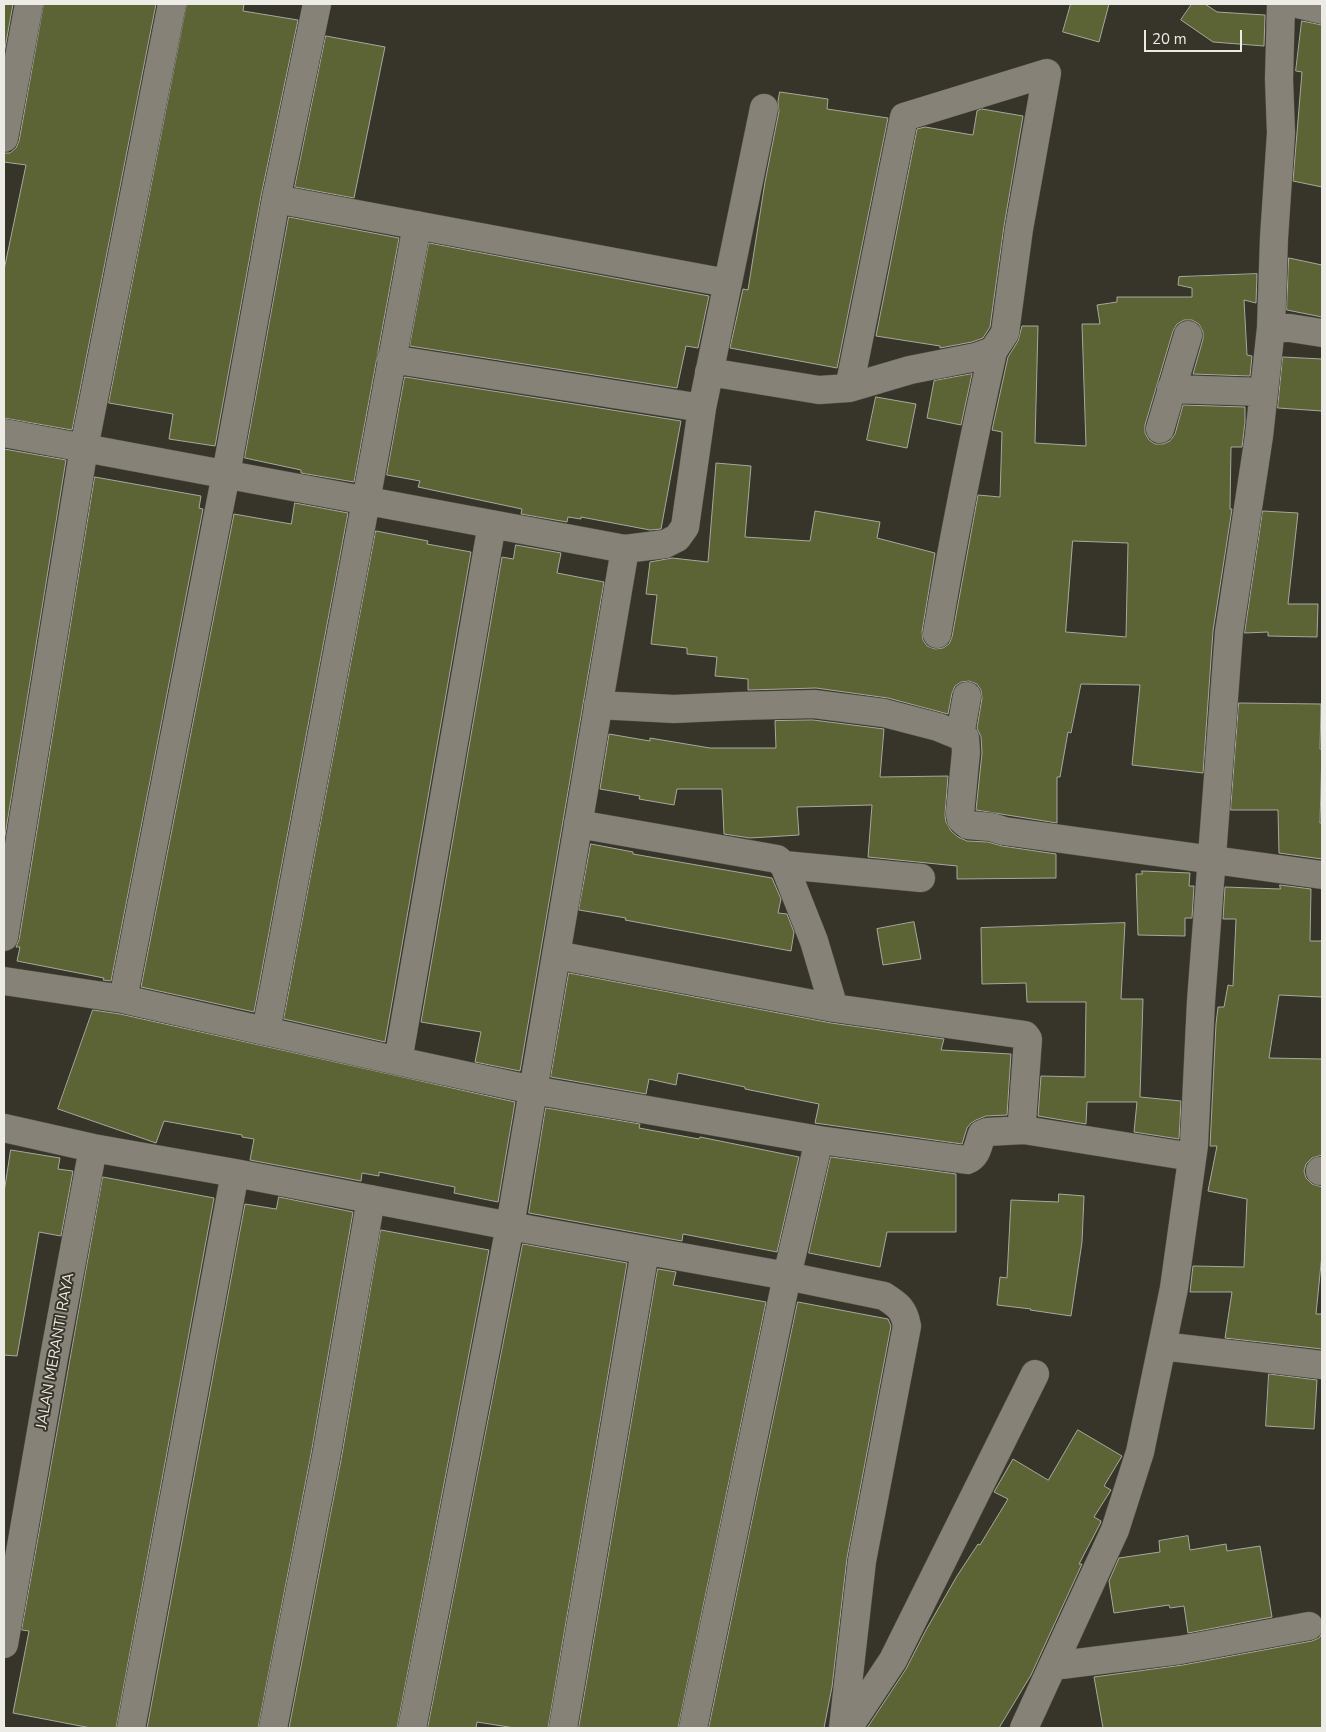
<!DOCTYPE html>
<style>
body{margin:0}
#map{position:relative;width:1326px;height:1732px;overflow:hidden;background:#37342a;font-family:"Nunito Sans",sans-serif}
canvas{display:block}
.frame{position:absolute;inset:0;border:5px solid #edebe5;pointer-events:none}
.scale{position:absolute;left:1144px;top:30px;width:98px;height:22px;box-sizing:border-box;border:2px solid #edebe5;border-top:0;padding-left:6px;font-size:15px;line-height:18px;white-space:nowrap;color:#edebe5;-webkit-text-stroke:4px #37342a;paint-order:stroke}
</style>
<div id="map">
<canvas width="1326" height="1732"></canvas>
<div class="frame"></div>
<div class="scale">20 m</div>
</div>
<script>
const ctx = document.querySelector('canvas').getContext('2d');
ctx.lineJoin = 'round';
function paint(path, color) { ctx.fillStyle = color; ctx.fill(path, 'evenodd'); }
function trace(path, color, width, dash) { ctx.strokeStyle = color; ctx.lineWidth = width; ctx.lineCap = dash ? 'butt' : 'round'; ctx.setLineDash(dash || []); ctx.stroke(path); }
function label(font, color, halo, rows, align = 'center') {
  ctx.font = font + ' "Nunito Sans",sans-serif'; ctx.lineWidth = 4; ctx.setLineDash([]); ctx.textBaseline = 'middle'; ctx.strokeStyle = halo; ctx.fillStyle = color; for (const [text, x, y, turn = 0] of rows) {
    ctx.save(); ctx.translate(x, y); ctx.rotate((+turn || 0) * Math.PI / 180); ctx.textAlign = isNaN(turn) ? turn : align; if (halo) ctx.strokeText(text, 0, 0); ctx.fillText(text, 0, 0); ctx.restore();
  }
}
const building = new Path2D(`
 M 4,4 L 13,4 L 4,54 Z
 M 44,4 L 156,4 L 72,430 L 4,418 L 4,270 L 26,165 L 4,162 L 4,153 L 10,153 L 16,148 L 19,141 Z
 M 187,4 L 244,4 L 243,11 L 298,20 L 261,196 L 215,446 L 169,439 L 173,414 L 109,403 Z
 M 1071,4 L 1109,4 L 1099,42 L 1063,32 Z
 M 1192,4 L 1205,4 L 1217,12 L 1265,15 L 1264,46 L 1213,42 L 1181,20 Z
 M 1302,21 L 1322,25 L 1322,187 L 1293,181 L 1302,72 L 1296,71 Z
 M 326,36 L 385,47 L 354,198 L 295,187 Z
 M 780,92 L 828,99 L 827,109 L 888,118 L 837,368 L 730,348 L 743,289 L 748,290 L 765,182 L 779,111 L 778,102 Z
 M 982,109 L 1023,116 L 1004,226 L 990,327 L 983,338 L 972,342 L 940,348 L 940,346 L 876,336 L 917,129 L 925,127 L 973,135 L 977,111 Z
 M 289,217 L 399,238 L 354,482 L 301,473 L 301,470 L 245,458 Z
 M 429,243 L 709,296 L 698,348 L 686,346 L 677,388 L 410,346 Z
 M 1289,258 L 1322,265 L 1322,317 L 1287,310 Z
 M 1257,274 L 1256,303 L 1244,300 L 1247,355 L 1252,356 L 1250,376 L 1193,374 L 1203,339 L 1203,332 L 1199,324 L 1192,320 L 1184,320 L 1177,324 L 1173,331 L 1145,425 L 1145,433 L 1149,440 L 1155,444 L 1163,444 L 1170,441 L 1175,434 L 1183,405 L 1245,407 L 1245,422 L 1242,447 L 1231,447 L 1230,509 L 1232,509 L 1213,631 L 1203,773 L 1132,765 L 1140,685 L 1081,684 L 1071,733 L 1068,732 L 1060,777 L 1057,777 L 1057,823 L 976,810 L 982,753 L 981,737 L 977,728 L 982,698 L 981,690 L 977,684 L 969,681 L 961,682 L 955,686 L 952,693 L 948,714 L 888,698 L 816,688 L 748,690 L 748,679 L 715,676 L 717,657 L 687,654 L 687,648 L 651,644 L 657,595 L 646,594 L 650,562 L 672,558 L 708,562 L 716,463 L 751,466 L 745,537 L 810,541 L 815,511 L 880,522 L 877,538 L 935,553 L 922,632 L 923,640 L 927,646 L 935,649 L 943,648 L 949,644 L 952,637 L 978,495 L 1000,497 L 1002,432 L 992,430 L 1008,357 L 1018,341 L 1022,326 L 1038,326 L 1035,443 L 1086,446 L 1082,324 L 1100,324 L 1097,305 L 1117,302 L 1117,297 L 1192,297 L 1192,288 L 1178,285 L 1179,277 ZM 1073,541 L 1128,543 L 1126,637 L 1066,632 Z
 M 1283,357 L 1322,359 L 1322,411 L 1278,408 Z
 M 972,374 L 961,425 L 927,418 L 934,381 Z
 M 405,377 L 681,421 L 661,529 L 650,530 L 581,517 L 581,519 L 568,517 L 567,522 L 521,514 L 522,509 L 418,487 L 420,481 L 387,475 Z
 M 876,397 L 916,404 L 907,448 L 867,440 Z
 M 4,449 L 66,460 L 4,842 Z
 M 95,477 L 201,496 L 199,508 L 203,509 L 111,981 L 103,980 L 104,978 L 17,961 L 20,947 L 16,947 L 19,940 Z
 M 295,503 L 348,513 L 254,1012 L 141,987 L 234,514 L 291,524 Z
 M 1263,511 L 1298,513 L 1288,604 L 1318,604 L 1317,637 L 1268,636 L 1268,632 L 1245,633 Z
 M 376,531 L 428,541 L 427,544 L 471,552 L 385,1042 L 284,1019 Z
 M 516,545 L 561,553 L 557,573 L 604,582 L 520,1071 L 475,1062 L 481,1032 L 421,1022 L 502,557 L 513,559 Z
 M 1239,703 L 1321,704 L 1320,749 L 1322,749 L 1320,823 L 1322,823 L 1322,859 L 1279,853 L 1278,810 L 1231,810 Z
 M 813,720 L 884,729 L 880,777 L 948,776 L 945,815 L 946,822 L 951,831 L 958,837 L 967,841 L 988,842 L 1002,846 L 1056,854 L 1056,878 L 957,879 L 957,866 L 868,857 L 872,805 L 797,807 L 799,835 L 750,838 L 724,834 L 722,789 L 677,789 L 674,805 L 639,799 L 640,796 L 600,789 L 609,734 L 650,741 L 650,738 L 710,748 L 776,748 L 775,721 Z
 M 591,844 L 633,852 L 633,854 L 772,878 L 781,899 L 778,913 L 787,914 L 794,932 L 791,951 L 625,920 L 626,918 L 579,910 Z
 M 1142,871 L 1190,873 L 1189,886 L 1194,886 L 1192,918 L 1185,918 L 1185,936 L 1138,935 L 1136,874 L 1142,874 Z
 M 1280,885 L 1311,889 L 1310,941 L 1322,941 L 1322,997 L 1279,995 L 1269,1058 L 1322,1059 L 1322,1155 L 1312,1158 L 1306,1164 L 1304,1171 L 1306,1178 L 1312,1184 L 1322,1187 L 1322,1254 L 1316,1314 L 1322,1314 L 1322,1349 L 1225,1338 L 1232,1292 L 1190,1292 L 1193,1266 L 1244,1267 L 1247,1199 L 1208,1191 L 1217,1146 L 1210,1146 L 1216,1024 L 1218,1007 L 1224,1007 L 1228,985 L 1233,986 L 1236,919 L 1223,919 L 1225,887 L 1280,889 Z
 M 914,922 L 921,959 L 883,965 L 877,929 Z
 M 1125,923 L 1121,999 L 1143,999 L 1140,1097 L 1181,1101 L 1179,1139 L 1134,1132 L 1137,1102 L 1087,1102 L 1086,1124 L 1038,1116 L 1041,1076 L 1085,1077 L 1086,1002 L 1027,1002 L 1026,983 L 982,984 L 981,928 Z
 M 569,973 L 831,1023 L 944,1039 L 941,1050 L 1011,1054 L 1007,1115 L 986,1116 L 976,1120 L 971,1123 L 967,1128 L 962,1144 L 815,1123 L 819,1104 L 745,1089 L 745,1087 L 678,1073 L 676,1085 L 649,1079 L 646,1094 L 551,1077 Z
 M 93,1010 L 120,1014 L 515,1102 L 498,1202 L 454,1193 L 455,1187 L 379,1172 L 379,1176 L 362,1173 L 361,1181 L 250,1160 L 254,1139 L 242,1137 L 242,1135 L 164,1121 L 156,1143 L 58,1109 Z
 M 546,1108 L 640,1124 L 639,1128 L 699,1139 L 700,1137 L 799,1157 L 777,1252 L 683,1234 L 682,1241 L 529,1213 Z
 M 11,1150 L 60,1158 L 58,1169 L 73,1171 L 61,1236 L 39,1232 L 17,1356 L 4,1355 L 4,1193 Z
 M 831,1157 L 956,1174 L 956,1232 L 887,1232 L 880,1267 L 809,1253 Z
 M 103,1177 L 214,1198 L 116,1728 L 91,1728 L 13,1713 L 29,1631 L 22,1630 Z
 M 1059,1194 L 1084,1196 L 1082,1242 L 1071,1316 L 1030,1310 L 1031,1309 L 997,1305 L 1000,1277 L 1007,1278 L 1011,1200 L 1058,1202 Z
 M 279,1197 L 353,1212 L 311,1454 L 258,1728 L 147,1728 L 245,1204 L 276,1209 Z
 M 381,1230 L 489,1250 L 397,1728 L 289,1728 L 341,1460 Z
 M 523,1244 L 627,1263 L 548,1728 L 515,1728 L 477,1722 L 476,1728 L 428,1728 Z
 M 658,1269 L 676,1272 L 673,1285 L 766,1302 L 678,1728 L 579,1728 Z
 M 798,1302 L 888,1319 L 891,1326 L 847,1558 L 832,1687 L 824,1728 L 709,1728 Z
 M 1269,1374 L 1317,1380 L 1314,1429 L 1266,1426 Z
 M 1078,1430 L 1122,1456 L 1104,1486 L 1111,1490 L 1094,1517 L 1101,1521 L 1100,1524 L 1079,1564 L 1082,1564 L 1031,1675 L 999,1728 L 867,1728 L 906,1669 L 926,1630 L 957,1576 L 978,1544 L 980,1545 L 1008,1499 L 994,1492 L 1013,1459 L 1048,1480 Z
 M 1188,1536 L 1190,1550 L 1226,1544 L 1227,1551 L 1260,1546 L 1272,1617 L 1188,1633 L 1184,1606 L 1170,1608 L 1169,1605 L 1114,1613 L 1109,1581 L 1119,1558 L 1160,1552 L 1159,1541 Z
 M 1322,1633 L 1322,1728 L 1103,1728 L 1094,1677 L 1183,1665 L 1312,1641 L 1319,1638 Z`);
paint(building, '#5c6436');
trace(building, '#a6a99d', 1);
const street = new Path2D(`
 M 1297,4 L 1322,10
 M 4,138 L 29,4
 M 276,199 L 727,283
 M 1271,328 L 1274,238 L 1281,133 L 1279,79 L 1281,4
 M 391,359 L 702,408
 M 709,372 L 819,390 L 849,388 L 904,117 L 1047,73 L 1019,229 L 1005,333 L 993,351 L 976,357 L 910,370 L 849,388
 M 1171,389 L 1264,392
 M 1160,429 L 1188,335
 M 4,433 L 625,549 L 665,544 L 677,538 L 685,527 L 702,408 L 764,108
 M 937,634 C 953,539 972,445 993,351
 M 598,705 L 674,709 L 740,706 L 814,704 L 884,713 L 938,727 L 965,738 L 966,752 L 960,813 L 961,819 L 968,825 L 991,827 L 1004,831 L 1322,875
 M 960,735 L 967,696
 M 578,824 L 777,859 L 784,865 L 814,941 L 834,1008
 M 784,865 L 921,878
 M 4,937 L 84,448 L 172,4
 M 556,955 L 834,1008 L 1025,1035 L 1028,1039 L 1022,1121 L 1024,1130 L 1192,1157
 M 4,981 L 123,999 L 398,1061 L 533,1090 L 819,1140 L 967,1160 C 978,1156 978,1144 982,1134 L 987,1132 L 1024,1130
 M 123,999 L 226,474 L 276,199 L 317,4
 M 266,1031 L 366,501 L 417,225
 M 398,1061 L 492,524
 M 4,1128 L 93,1148 L 235,1173 L 510,1226 L 787,1276 L 884,1296 C 898,1305 904,1309 907,1326 L 862,1561 L 843,1728
 M 1320,1171 L 1322,1171
 M 1162,1346 L 1322,1365
 M 4,1644 L 54,1357 L 93,1148
 M 1053,1666 L 1180,1650 L 1309,1626
 M 131,1728 L 235,1173
 M 273,1728 L 326,1457 L 371,1199
 M 412,1728 L 510,1226 L 625,549
 M 563,1728 L 645,1251
 M 693,1728 L 787,1276 L 819,1140
 M 848,1728 L 893,1660 L 1035,1374
 M 1024,1728 L 1115,1530 L 1140,1452 L 1174,1288 L 1194,1145 L 1201,1001 L 1229,632 L 1259,436 L 1271,328 L 1290,328 L 1322,333`);
trace(street, '#545149', 29);
trace(street, '#868277', 28);
label('15px', '#edebe5', '#37342a', [
 ["JALAN MERANTI RAYA",56,1351,-80]
]);
</script>
